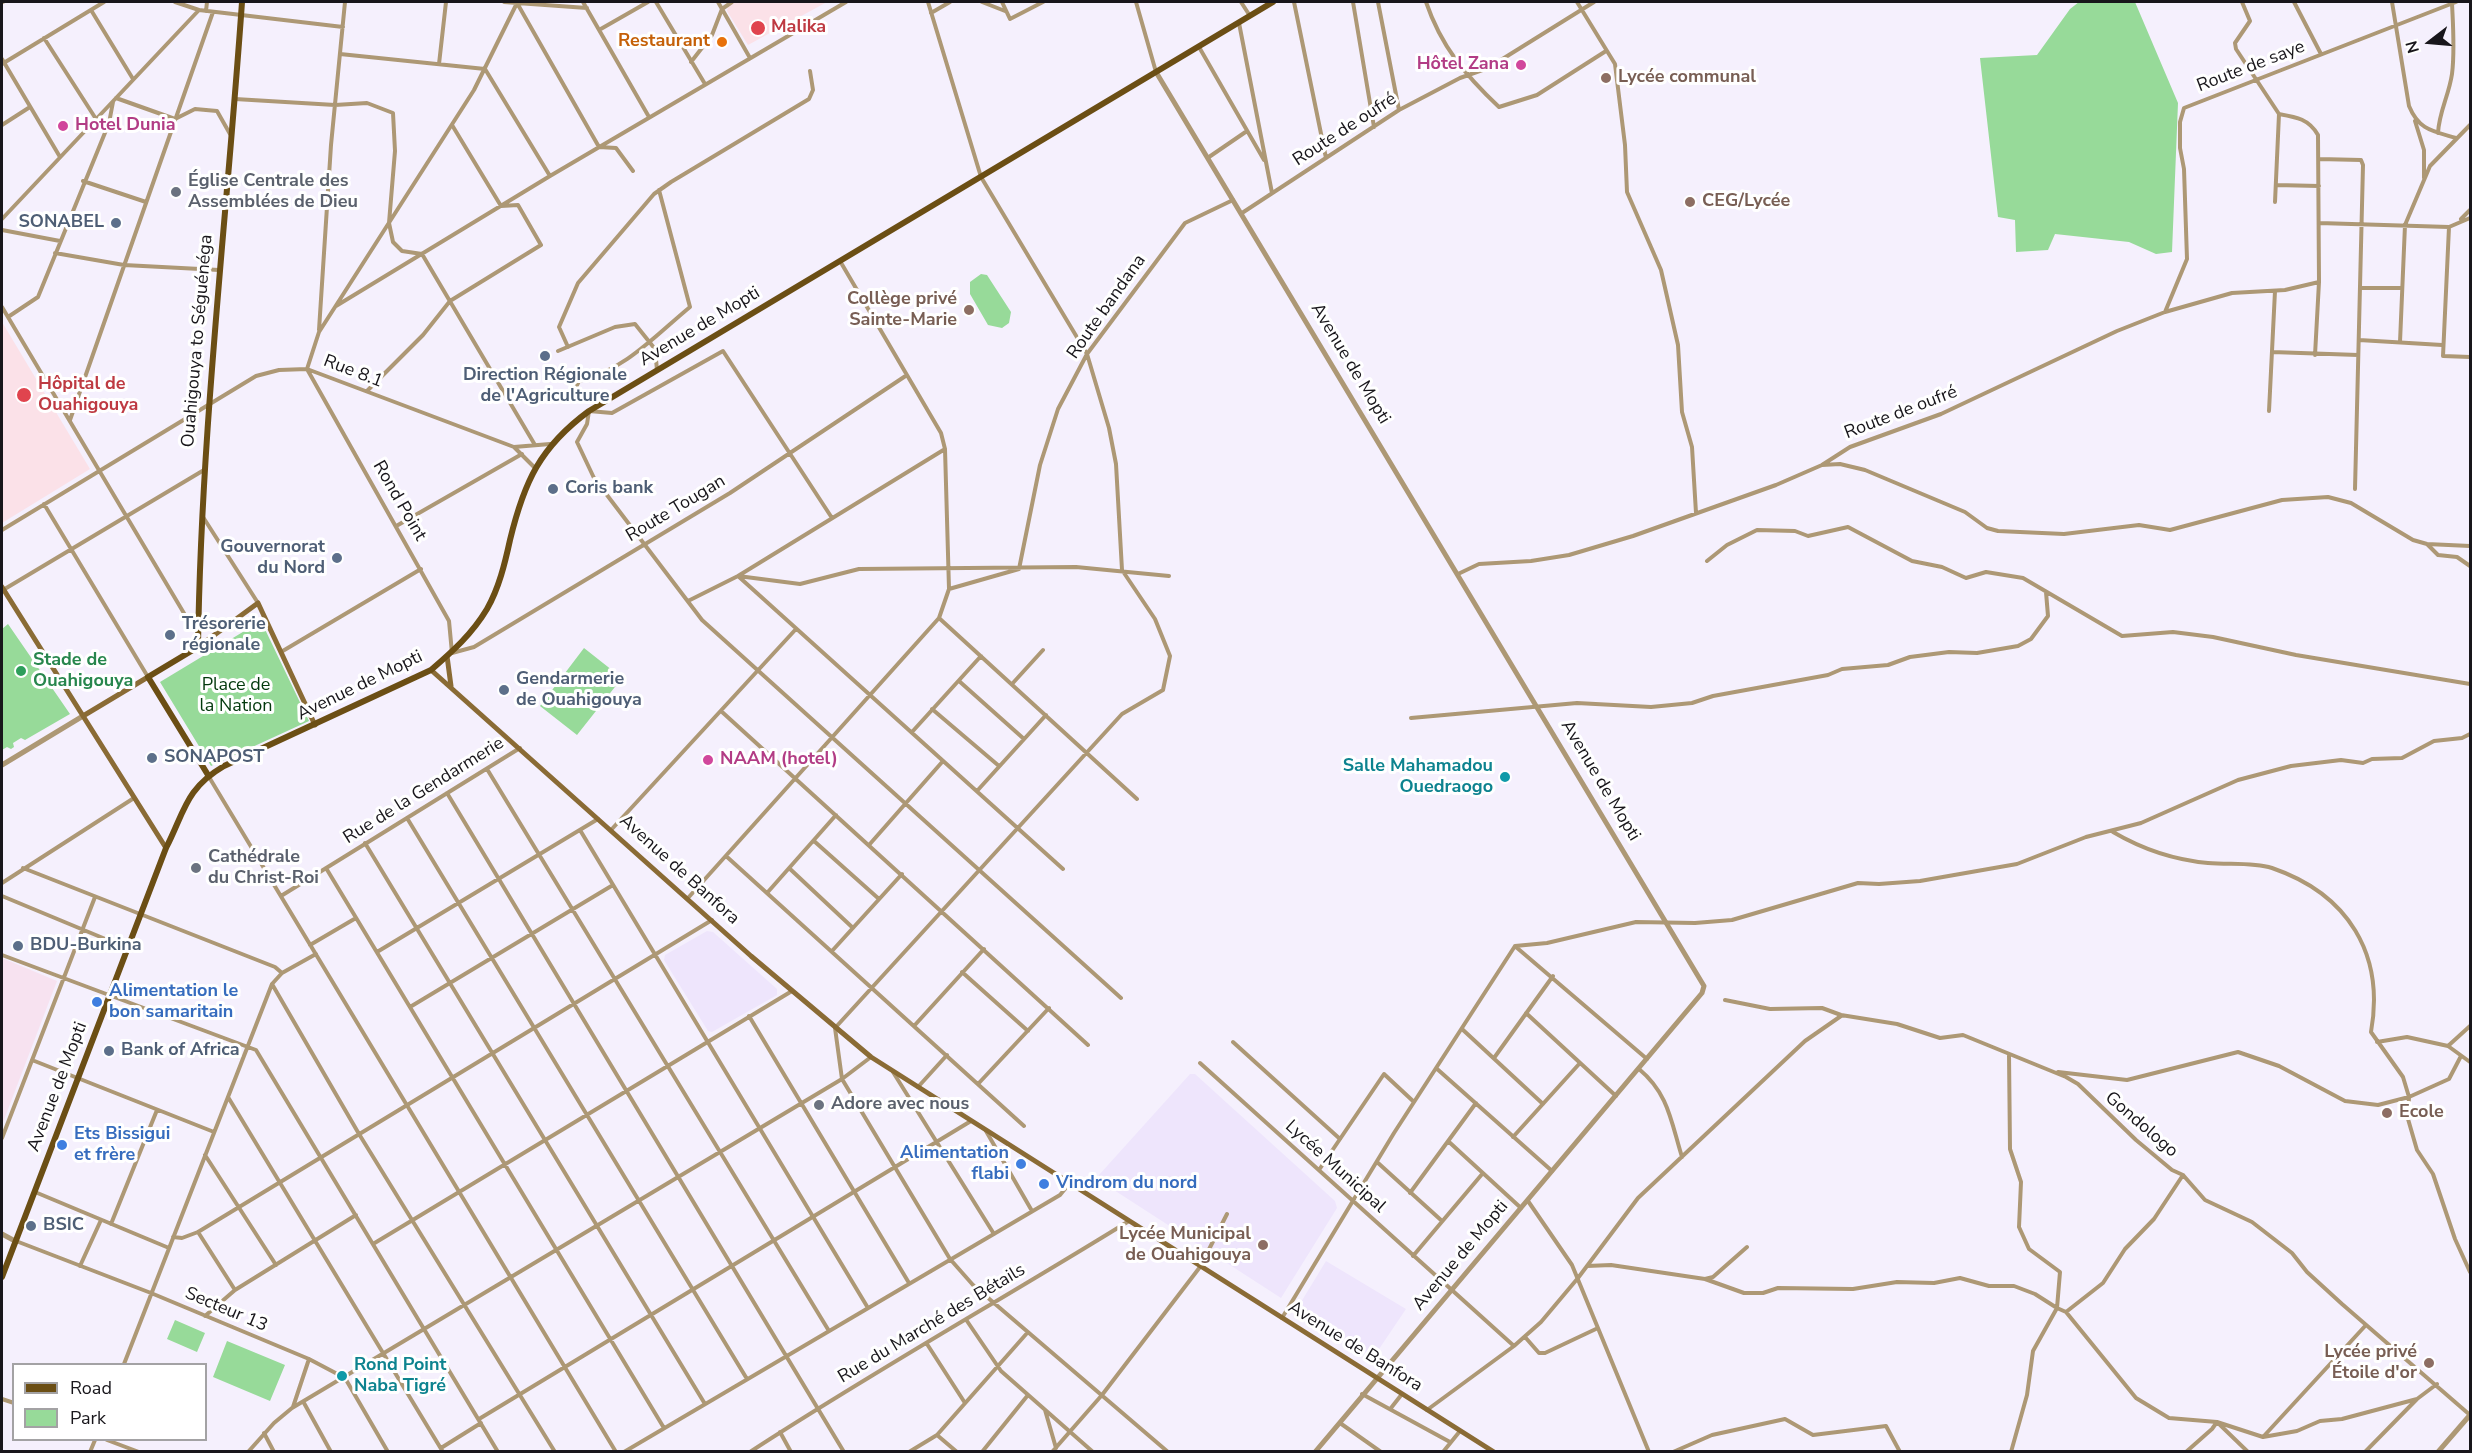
<!DOCTYPE html>
<meta charset="utf-8">
<style>
body{margin:0}
#map{position:relative;width:2472px;height:1453px;overflow:hidden;background:#f5f0fd;font-family:"Nunito Sans",sans-serif}
canvas{display:block}
.frame{position:absolute;inset:0;border:3px solid #18161b;pointer-events:none}
.legend{position:absolute;left:12px;top:1363px;width:195px;height:78px;box-sizing:border-box;background:#fff;border:2px solid #a3a2a4;margin:0;padding:8px 10px;list-style:none;font-size:18px;color:#18161b}
.legend li{display:flex;align-items:center;gap:12px;height:30px}
.legend b{width:30px;border:2px solid #a3a2a4}
.north{position:absolute;left:2400px;top:12px;width:60px;height:60px;-webkit-text-stroke:4px #fff;paint-order:stroke;rotate:254deg;font-size:16px;font-weight:700;line-height:24px;text-align:center;color:#18161b}
.north::after{content:'';display:block;margin:auto;width:21px;height:27px;background:#18161b;clip-path:polygon(50% 0,100% 100%,50% 72%,0 100%)}
</style>
<div id="map">
<canvas width="2472" height="1453"></canvas>
<div class="frame"></div>
<ul class="legend">
<li><b style="height:8px;background:#6b4e14"></b>Road</li>
<li><b style="height:16px;background:#97da99"></b>Park</li>
</ul>
<div class="north">N</div>
</div>
<script>
const ctx = document.querySelector('canvas').getContext('2d');
ctx.lineJoin = 'round';
function paint(path, color) { ctx.fillStyle = color; ctx.fill(path, 'evenodd'); }
function trace(path, color, width, dash) { ctx.strokeStyle = color; ctx.lineWidth = width; ctx.lineCap = dash ? 'butt' : 'round'; ctx.setLineDash(dash || []); ctx.stroke(path); }
function label(font, color, halo, rows, align = 'center') {
  ctx.font = font + ' "Nunito Sans",sans-serif'; ctx.lineWidth = 6; ctx.setLineDash([]); ctx.textBaseline = 'middle'; ctx.strokeStyle = halo; ctx.fillStyle = color; for (const [text, x, y, turn = 0] of rows) {
    ctx.save(); ctx.translate(x, y); ctx.rotate((+turn || 0) * Math.PI / 180); ctx.textAlign = isNaN(turn) ? turn : align; if (halo) ctx.strokeText(text, 0, 0); ctx.fillText(text, 0, 0); ctx.restore();
  }
}
paint(new Path2D(`
 M 2,958 L 57,981 L 2,1125 Z`), '#f7e2f0');
paint(new Path2D(`
 M 707,931 L 713,932 L 777,989 L 777,995 L 712,1032 L 708,1031 L 664,960 L 665,955 Z
 M 1190,1074 L 1195,1074 L 1335,1201 L 1337,1208 L 1281,1298 L 1100,1181 L 1099,1175 Z
 M 1326,1261 L 1406,1309 L 1375,1355 L 1371,1356 L 1299,1313 L 1298,1307 Z`), '#eee5fc');
paint(new Path2D(`
 M 729,2 L 827,2 L 748,45 L 727,11 Z
 M 2,322 L 90,469 L 2,523 Z`), '#fbe1e8');
paint(new Path2D(`
 M 2079,2 L 2135,2 L 2178,103 L 2172,252 L 2156,254 L 2129,242 L 2055,234 L 2048,250 L 2016,252 L 2015,220 L 1998,217 L 1980,58 L 2037,55 L 2070,9 Z
 M 981,274 L 987,275 L 1011,312 L 1009,323 L 1002,328 L 988,325 L 970,294 L 970,282 Z
 M 261,621 L 309,721 L 211,766 L 160,682 Z
 M 8,624 L 70,714 L 25,740 L 21,738 L 13,743 L 14,747 L 11,749 L 7,747 L 2,750 L 2,629 Z
 M 584,648 L 622,678 L 577,735 L 540,706 Z
 M 175,1320 L 205,1333 L 197,1352 L 167,1339 Z
 M 227,1341 L 285,1365 L 270,1401 L 213,1377 Z`), '#97da99');
trace(new Path2D(`
 M 2,2 L 3,2
 M 175,2 L 199,10
 M 504,2 L 517,3 L 599,147 L 616,148 L 633,171
 M 583,2 L 649,117
 M 656,2 L 705,84
 M 718,2 L 750,58
 M 928,2 L 981,177 L 1087,354 L 1109,428 L 1116,464 L 1122,570 L 1155,619 L 1170,656 L 1163,690 L 1122,714 L 835,1028 L 842,1079 L 950,1259 L 973,1285 L 1168,1452
 M 982,2 L 1005,11
 M 1002,2 L 1010,19 L 1043,2
 M 1136,2 L 1156,72
 M 1241,2 L 1250,16
 M 1294,2 L 1326,158
 M 1353,2 L 1374,127
 M 1378,2 L 1399,110
 M 1426,2 C 1441,46 1465,75 1499,107 L 1537,95 L 1606,51
 M 1577,2 L 1615,64 L 1625,145 L 1627,192 L 1661,270 L 1678,345 L 1682,412 L 1692,447 L 1696,513
 M 2242,2 L 2250,21 L 2235,43 L 2236,49 L 2279,114 L 2275,202
 M 2294,2 L 2321,54
 M 2392,2 L 2409,106 C 2419,130 2432,131 2456,138
 M 587,8 L 517,3 L 474,90 L 319,332 L 307,369 L 449,621 L 452,653 L 474,647 L 730,493 L 907,375
 M 91,10 L 133,79
 M 206,11 L 207,2
 M 931,13 L 950,2
 M 1239,23 L 1272,193
 M 599,30 L 648,2
 M 44,38 L 96,119
 M 1199,47 L 1264,160
 M 340,54 L 485,69 L 550,176
 M 2,59 L 60,157
 M 691,62 L 712,35 L 722,9 L 732,2
 M 2,64 L 104,2
 M 439,64 L 446,2
 M 116,98 L 175,119 L 195,109 L 217,111 L 230,134
 M 235,99 L 335,105 L 367,103 L 393,113 L 395,151 L 389,223 L 393,242 L 402,251 L 422,254 L 535,445
 M 2279,114 C 2296,117 2309,119 2318,135 L 2319,282 L 2315,355
 M 2415,121 L 2424,150 L 2424,178
 M 2,125 L 30,107
 M 2438,133 C 2439,112 2449,95 2452,74 C 2455,51 2453,26 2452,3
 M 1209,157 L 1247,131
 M 2319,159 L 2361,160 L 2363,165 L 2355,489
 M 83,181 L 146,202
 M 2276,185 L 2319,186
 M 1242,213 L 1399,110 L 1460,78 L 1488,68 L 1594,2
 M 2,219 L 199,10 L 343,27
 M 2461,219 L 2470,210
 M 2319,223 L 2449,227 L 2470,218
 M 2449,227 L 2443,356 L 2470,357
 M 2,230 L 60,241
 M 55,253 L 124,265 L 219,270
 M 840,261 L 941,433 L 945,449 L 949,589
 M 2360,288 L 2401,288
 M 336,306 L 550,176 L 846,2
 M 2,307 L 188,620 L 198,626
 M 2165,312 L 2187,259 L 2184,169 L 2180,148 L 2180,122 L 2184,108 L 2456,2
 M 8,317 L 38,297 L 109,123 L 113,102
 M 319,330 L 331,145 L 345,2
 M 2359,340 L 2442,345
 M 2400,342 L 2405,225 L 2430,166 L 2470,125
 M 568,347 L 559,327 L 578,283 L 654,194 L 671,182 L 809,99 L 813,90 L 810,71
 M 558,351 L 615,327 L 635,324 L 655,349 L 657,370
 M 2272,352 L 2358,355
 M 367,391 L 423,335 L 450,301 L 541,245 L 518,205 L 501,206 L 452,125
 M 572,395 L 579,381 C 624,371 656,335 690,307 L 659,190
 M 2269,411 L 2275,291
 M 70,420 L 213,12
 M 1822,465 L 1840,464 L 1865,470 L 1965,512 L 1987,528 L 1998,531 L 2064,534 L 2139,525 L 2170,530 L 2282,500 L 2328,497 L 2351,503 L 2413,540 L 2427,544 L 2470,546
 M 534,467 L 514,447 L 550,444
 M 44,504 L 148,677
 M 203,517 L 258,603
 M 832,518 L 723,351 L 612,413 L 589,411 L 587,424 L 577,442 L 594,478 L 702,620 L 1121,998
 M 398,525 L 522,454
 M 2,530 L 256,376 L 279,370 L 307,369 L 514,447
 M 2427,544 L 2438,555 L 2457,557 L 2470,566
 M 1707,561 L 1727,545 L 1757,530 L 1795,531 L 1808,536 L 1848,527 L 1912,561 L 1942,567 L 1966,578 L 1986,572 L 2023,578 L 2122,636 L 2173,632 L 2213,637 L 2296,655 L 2470,684
 M 1458,574 L 1479,564 L 1531,561 L 1569,555 L 1633,536 L 1776,485 L 1822,465 L 1850,447 L 1941,414 L 2117,331 L 2165,312 L 2232,293 L 2285,290 L 2319,282
 M 3,590 L 204,470
 M 688,601 L 738,576 L 945,449
 M 939,618 L 1137,799
 M 281,652 L 421,569
 M 959,681 L 1024,739
 M 1012,684 L 1043,650
 M 932,709 L 999,766
 M 721,711 L 1088,1045
 M 1411,718 L 1577,703 L 1651,707 L 1692,703 L 1713,696 L 1828,675 L 1842,669 L 1888,665 L 1910,657 L 1949,652 L 1977,653 L 2018,646 L 2031,639 L 2048,616 L 2046,592
 M 912,732 L 981,656
 M 487,769 L 829,1331
 M 209,777 L 616,1452
 M 977,791 L 1046,715
 M 447,793 L 844,1452
 M 407,818 L 747,1379
 M 580,830 L 868,1308
 M 611,830 L 796,629
 M 2113,832 C 2142,849 2175,860 2208,863 C 2229,865 2252,862 2272,868 C 2348,894 2385,954 2371,1032 L 2403,1077 L 2409,1097 L 2408,1119 L 2417,1150 L 2433,1174 L 2455,1239 L 2470,1272
 M 814,841 L 879,899
 M 365,843 L 705,1404
 M 869,845 L 943,761
 M 726,856 L 1024,1126
 M 23,868 L 275,967 L 282,973
 M 326,868 L 664,1428
 M 789,868 L 853,928
 M 1063,869 L 738,576 L 800,584 L 859,569 L 1076,567 L 1169,576
 M 2,883 L 134,798
 M 767,893 L 836,815
 M 2,896 L 127,948
 M 281,896 L 520,748
 M 688,898 L 939,618 L 949,589 L 1019,569 L 1040,465 L 1058,409 L 1087,354 L 1185,223 L 1233,200
 M 310,945 L 356,918
 M 1515,946 L 1547,943 L 1636,922 L 1695,923 L 1732,920 L 1858,883 L 1879,884 L 1920,881 L 2017,864 L 2086,837 L 2141,823 L 2238,780 L 2291,766 L 2341,760 L 2363,763 L 2372,759 L 2402,758 L 2434,741 L 2462,738 L 2470,734
 M 1516,947 L 1647,1059
 M 832,951 L 902,874
 M 377,952 L 598,819
 M 2,955 L 256,1050 L 498,1452
 M 962,972 L 1028,1031
 M 272,984 L 359,1134 L 555,1452
 M 1725,1000 L 1770,1009 L 1822,1008 L 1841,1015 L 1897,1024 L 1940,1038 L 1963,1035 L 2066,1077 L 2078,1084 L 2136,1140 L 2172,1170 L 2183,1175 L 2205,1200 L 2252,1222 L 2292,1253 L 2307,1272 L 2342,1304 L 2470,1415
 M 410,1007 L 613,885
 M 1526,1013 L 1616,1096
 M 749,1016 L 909,1283
 M 914,1026 L 984,949
 M 1462,1029 L 1543,1104
 M 1233,1042 L 1340,1139
 M 2377,1042 L 2407,1037 L 2448,1046 L 2470,1026
 M 2448,1046 L 2470,1062
 M 2009,1054 L 2010,1149 L 2021,1182 L 2019,1227 L 2029,1249 L 2060,1272 L 2057,1308 L 2066,1312 L 2136,1398 L 2169,1418 L 2217,1422 L 2263,1437 L 2366,1325
 M 1494,1058 L 1553,976
 M 32,1060 L 214,1132
 M 1200,1063 L 1514,1346
 M 1436,1068 L 1552,1171
 M 1639,1069 C 1669,1094 1671,1122 1682,1157
 M 893,1072 L 994,1234
 M 2058,1072 L 2127,1080 L 2238,1052 L 2279,1066 L 2345,1101 L 2378,1105 L 2409,1097 L 2449,1079 L 2461,1056
 M 978,1084 L 1049,1008
 M 918,1087 L 947,1055
 M 228,1097 L 443,1452
 M 986,1131 L 1032,1211
 M 1513,1137 L 1580,1063
 M 2,1138 L 95,897
 M 1448,1141 L 1521,1208
 M 205,1155 L 276,1265
 M 1377,1162 L 1442,1221
 M 1319,1170 L 1384,1074 L 1414,1102
 M 35,1192 L 169,1248
 M 1410,1193 L 1476,1103
 M 1528,1201 L 1572,1265 L 1649,1452
 M 111,1224 L 157,1110
 M 198,1232 L 235,1290
 M 173,1237 L 182,1238 L 198,1232 L 712,920
 M 16,1241 L 151,1293 L 309,1359 L 345,1378 L 388,1452
 M 373,1244 L 792,991
 M 1413,1256 L 1483,1173
 M 80,1266 L 101,1220
 M 1587,1266 L 1611,1265 L 1705,1279 L 1713,1277 L 1747,1247
 M 1705,1279 L 1744,1293 L 1763,1293 L 1778,1288 L 1853,1289 L 1897,1282 L 1934,1283 L 1960,1278 L 1989,1286 L 2014,1286 L 2035,1294 L 2057,1308 L 2033,1351 L 2027,1395 L 2011,1452
 M 2066,1312 L 2103,1283 L 2125,1249 L 2154,1219 L 2183,1175
 M 205,1316 L 235,1290 L 356,1215
 M 1282,1318 L 1394,1133 L 1515,946
 M 967,1321 L 1001,1371 L 1093,1452
 M 1525,1337 L 1539,1353 L 1545,1353 L 1598,1328
 M 927,1344 L 965,1403
 M 124,1364 L 272,984 L 282,973 L 316,954
 M 1362,1394 L 1450,1442
 M 2,1399 L 14,1403
 M 304,1403 L 331,1452
 M 293,1407 L 309,1359
 M 1391,1408 L 1402,1394
 M 1045,1410 L 1056,1448
 M 1427,1410 L 1514,1346 L 1541,1322 L 1578,1278 L 1638,1198 L 1805,1041 L 1841,1016
 M 479,1419 L 971,1121
 M 2217,1422 L 2248,1452
 M 1340,1423 L 1381,1452
 M 780,1432 L 791,1452
 M 264,1433 L 274,1452
 M 937,1435 L 957,1452
 M 2263,1437 L 2297,1431 L 2320,1421 L 2342,1419 L 2417,1399
 M 107,1440 L 139,1452
 M 441,1448 L 481,1423
 M 90,1452 L 95,1440
 M 248,1452 L 274,1423 L 292,1408 L 842,1079 L 871,1057
 M 624,1452 L 1060,1195 L 1069,1184
 M 750,1452 C 874,1371 1003,1299 1129,1221
 M 909,1452 L 937,1435 L 1028,1332
 M 982,1452 L 1028,1395
 M 1052,1452 L 1102,1395 L 1200,1267 L 1227,1214
 M 1443,1452 L 1460,1431
 M 1673,1452 L 1712,1435 L 1785,1419 L 1813,1435 L 1886,1426 L 1900,1452
 M 2186,1452 L 2212,1429 L 2217,1422
 M 2365,1452 L 2417,1399 L 2437,1384`), '#ad9875', 4);
trace(new Path2D(`
 M 1156,72 L 1704,986 L 1702,993 L 1315,1452
 M 2,765 L 83,716
 M 2,1234 L 15,1241
 M 2438,1452 L 2470,1415`), '#ad9875', 5);
trace(new Path2D(`
 M 2,587 L 166,848
 M 198,647 L 258,603 L 315,725
 M 447,656 L 451,686
 M 431,670 L 751,956 L 871,1057 L 1494,1452
 M 83,716 L 148,677`), '#8a6b35', 5);
trace(new Path2D(`
 M 208,775 L 148,677 L 198,647 C 201,431 227,217 242,2
 M 2,1277 L 166,848 C 185,811 185,789 224,766 L 431,670 C 453,651 472,634 487,609 C 499,588 505,563 510,540 C 524,482 540,447 589,411 L 1273,2`), '#6b4e14', 6);
for (const [x, y, r, color] of [
 [758,28,8,"#e0444e"],
 [722,42,6,"#e8710a"],
 [1521,65,6,"#d1479c"],
 [1606,78,6,"#8d6e63"],
 [63,126,6,"#d1479c"],
 [176,192,6,"#6b7280"],
 [1690,202,6,"#8d6e63"],
 [116,223,6,"#5c6f8a"],
 [969,310,6,"#8d6e63"],
 [545,356,6,"#5c6f8a"],
 [24,395,8,"#e0444e"],
 [553,489,6,"#5c6f8a"],
 [337,558,6,"#5c6f8a"],
 [170,635,6,"#5c6f8a"],
 [21,671,6,"#2e9e5b"],
 [504,690,6,"#5c6f8a"],
 [152,758,6,"#5c6f8a"],
 [708,760,6,"#d1479c"],
 [1505,777,6,"#0f9aa8"],
 [196,868,6,"#6b7280"],
 [18,946,6,"#5c6f8a"],
 [97,1002,6,"#3f7fe0"],
 [109,1051,6,"#5c6f8a"],
 [819,1105,6,"#6b7280"],
 [2387,1113,6,"#8d6e63"],
 [62,1145,6,"#3f7fe0"],
 [1021,1164,6,"#3f7fe0"],
 [1044,1184,6,"#3f7fe0"],
 [31,1226,6,"#5c6f8a"],
 [1263,1245,6,"#8d6e63"],
 [2429,1363,6,"#8d6e63"],
 [342,1376,6,"#0f9aa8"]
]) { const dot = new Path2D(); dot.arc(x, y, r, 0, 2 * Math.PI); ctx.fillStyle = color; ctx.fill(dot); trace(dot, '#fff', 2); }
label('bold 18px', '#be3a42', '#fff', [
 ["Malika",771,28],
 ["Hôpital de",38,385],
 ["Ouahigouya",38,406]
], 'left');
label('bold 18px', '#c56008', '#fff', [
 ["Restaurant",710,42]
], 'right');
label('bold 18px', '#b23c85', '#fff', [
 ["Hôtel Zana",1509,65,"right"],
 ["Hotel Dunia",75,126],
 ["NAAM (hotel)",720,760]
], 'left');
label('18px', '#18161b', '#fff', [
 ["Route de saye",2251,67,-21],
 ["Route de oufré",1345,130,-33],
 ["Route bandana",1107,307,-55],
 ["Avenue de Mopti",700,327,-31],
 ["Ouahigouya to Séguénéga",198,341,-85],
 ["Avenue de Mopti",1350,364,59],
 ["Rue 8.1",353,372,21],
 ["Route de oufré",1901,413,-21],
 ["Rond Point",399,501,60],
 ["Route Tougan",676,509,-31],
 ["Avenue de Mopti",360,686,-26],
 ["Avenue de Mopti",1600,781,59],
 ["Rue de la Gendarmerie",424,791,-32],
 ["Avenue de Banfora",679,870,42],
 ["Avenue de Mopti",58,1087,-69],
 ["Gondologo",2141,1125,41],
 ["Lycée Municipal",1335,1167,42],
 ["Avenue de Mopti",1461,1256,-50],
 ["Secteur 13",226,1310,23],
 ["Rue du Marché des Bétails",932,1324,-31],
 ["Avenue de Banfora",1355,1347,32]
]);
label('bold 18px', '#785e54', '#fff', [
 ["Lycée communal",1618,78],
 ["CEG/Lycée",1702,202],
 ["Collège privé",957,300,"right"],
 ["Sainte-Marie",957,321,"right"],
 ["Ecole",2399,1113],
 ["Lycée Municipal",1251,1235,"right"],
 ["de Ouahigouya",1251,1256,"right"],
 ["Lycée privé",2417,1353,"right"],
 ["Étoile d'or",2417,1374,"right"]
], 'left');
label('bold 18px', '#5b616d', '#fff', [
 ["Église Centrale des",188,182],
 ["Assemblées de Dieu",188,203],
 ["Cathédrale",208,858],
 ["du Christ-Roi",208,879],
 ["Adore avec nous",831,1105]
], 'left');
label('bold 18px', '#4e5e75', '#fff', [
 ["SONABEL",104,223,"right"],
 ["Direction Régionale",545,376,"center"],
 ["de l'Agriculture",545,397,"center"],
 ["Coris bank",565,489],
 ["Gouvernorat",325,548,"right"],
 ["du Nord",325,569,"right"],
 ["Trésorerie",182,625],
 ["régionale",182,646],
 ["Gendarmerie",516,680],
 ["de Ouahigouya",516,701],
 ["SONAPOST",164,758],
 ["BDU-Burkina",30,946],
 ["Bank of Africa",121,1051],
 ["BSIC",43,1226]
], 'left');
label('bold 18px', '#27864d', '#fff', [
 ["Stade de",33,661],
 ["Ouahigouya",33,682]
], 'left');
label('18px', '#02380c', '#fff', [
 ["Place de",236,686],
 ["la Nation",236,707]
]);
label('bold 18px', '#0d838f', '#fff', [
 ["Salle Mahamadou",1493,767],
 ["Ouedraogo",1493,788],
 ["Rond Point",354,1366,"left"],
 ["Naba Tigré",354,1387,"left"]
], 'right');
label('bold 18px', '#366cbe', '#fff', [
 ["Alimentation le",109,992],
 ["bon samaritain",109,1013],
 ["Ets Bissigui",74,1135],
 ["et frère",74,1156],
 ["Alimentation",1009,1154,"right"],
 ["flabi",1009,1175,"right"],
 ["Vindrom du nord",1056,1184]
], 'left');
</script>
